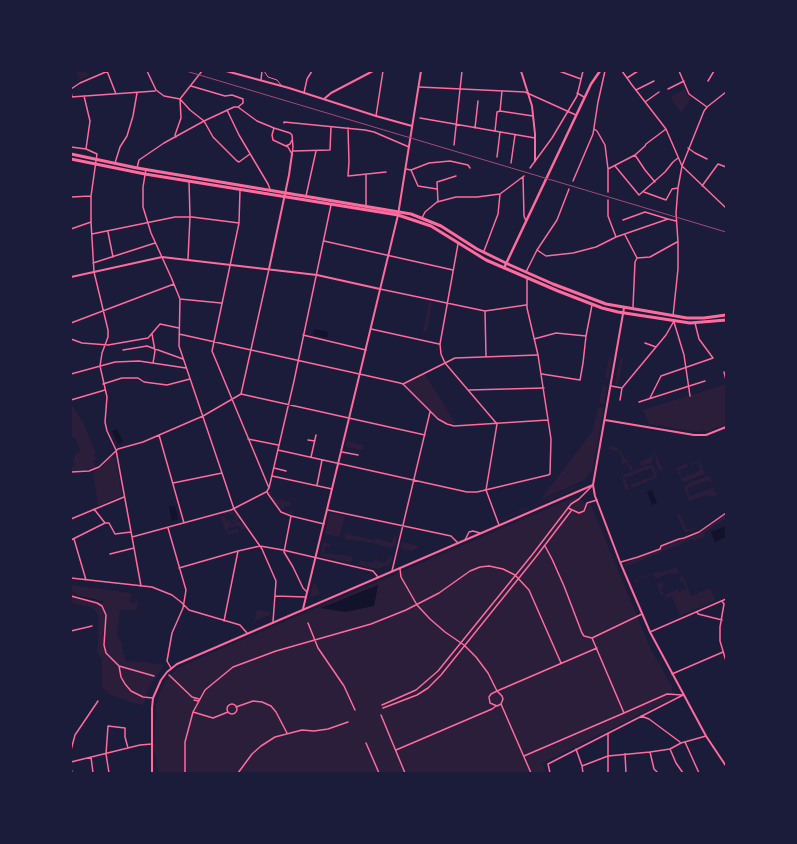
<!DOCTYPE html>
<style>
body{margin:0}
#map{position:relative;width:797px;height:844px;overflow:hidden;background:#1b1b3a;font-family:"Roboto Condensed",sans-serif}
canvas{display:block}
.frame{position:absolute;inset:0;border:72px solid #1b1b3a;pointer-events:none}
</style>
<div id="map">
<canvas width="797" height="844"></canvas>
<div class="frame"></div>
</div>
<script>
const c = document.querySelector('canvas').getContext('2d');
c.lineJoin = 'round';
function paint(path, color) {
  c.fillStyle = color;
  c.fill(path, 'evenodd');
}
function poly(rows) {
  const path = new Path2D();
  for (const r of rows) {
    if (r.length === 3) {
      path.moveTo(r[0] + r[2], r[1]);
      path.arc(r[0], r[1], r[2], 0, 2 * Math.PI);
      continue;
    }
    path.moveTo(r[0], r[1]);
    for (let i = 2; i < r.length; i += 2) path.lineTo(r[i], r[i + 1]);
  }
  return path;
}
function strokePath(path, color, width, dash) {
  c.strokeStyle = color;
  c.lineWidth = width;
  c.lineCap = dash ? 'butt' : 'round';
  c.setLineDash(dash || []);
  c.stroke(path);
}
const green = poly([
 [76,71,87,71,88,76,80,80],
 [685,89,687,95,691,98,681,113,671,98,672,96],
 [429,302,432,303,427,331,423,331],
 [609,357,612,358,609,378,605,378],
 [620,358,623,358,618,385,615,385],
 [425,374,456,424,443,421,434,414,406,385,406,383],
 [726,384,726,424,709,431,696,432,649,424,643,410],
 [603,385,607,386,604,404,599,403],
 [73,406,83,422,96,453,94,455,96,460,93,461,96,467,90,469,71,471,71,468,74,466,73,460,75,457,75,455,80,450,75,438,71,437,71,407],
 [598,407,604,408,592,471,584,480,540,500,592,432],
 [347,441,363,445,362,450,346,447],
 [651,443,663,470,659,471,656,463,656,458],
 [609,446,614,447,620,450,625,459,627,459,630,466,632,465,633,469,630,471,627,462,622,464,621,454,617,451,608,449],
 [112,456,115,458,122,494,121,496,98,506,93,472,100,468],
 [652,456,652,463,641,466,640,462],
 [700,461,705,474,684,482,682,481,676,468,687,463,688,467,679,470,682,478,701,470,698,463,691,465,690,464],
 [653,465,657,475,656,478,631,488,630,485,654,476,651,468,625,478,629,489,625,490,623,483,623,475,646,466],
 [709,475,712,482,710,483,709,480,688,488,689,497,714,487,715,489,713,490,714,492,716,491,717,495,711,497,708,495,704,496,689,501,684,489,687,484],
 [579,485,580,486,500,520,500,519],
 [270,491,273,492,270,494,271,497,275,497,275,499,291,502,290,507,285,506,284,510,291,512,292,508,293,508,292,515,283,510,275,503,268,493],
 [575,497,591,505,650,647,672,687,673,698,543,763,546,773,158,773,154,750,156,705,161,689,167,678,178,668,193,661],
 [232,510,239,519,233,524,232,520,235,519,233,514,230,515,230,512,224,516,226,521,230,520,232,525,240,521,245,527,243,530,238,525,232,528,230,526,228,529,230,532,238,528,239,531,228,535,227,530,225,530,221,517,224,516,224,513],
 [332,513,345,516,339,537,325,534,329,514],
 [680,514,687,530,695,527,696,529,685,533,677,515],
 [726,514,726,518,704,533,705,536,694,541,693,539,625,567,624,564,660,549,662,547,700,533],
 [345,533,373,540,375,536,373,546,373,543,345,539],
 [394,536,397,537,395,547,393,546,392,548,375,544,374,546,375,538,391,543],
 [324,542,331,544,330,549,329,547,326,546,324,553,328,554,328,553,337,555,337,556,337,555,345,555,344,560,347,561,344,559,345,555,352,557,353,556,351,563,321,556,320,555,323,543],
 [402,542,418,546,417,549,411,551,400,549],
 [361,553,360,560,374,563,376,557,377,558,376,561,386,563,390,556,393,555,390,564,378,569,359,565],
 [676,567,679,573,674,574,673,573,669,573,656,579,654,574,637,580,638,582,636,583,634,580,659,571,660,573],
 [683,576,691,596,710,588,716,600,680,616,672,597,666,599,664,595,661,596,657,584,662,582,664,586,661,588,664,595,678,589,679,592,686,589,683,582,681,582,679,578],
 [315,583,320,594,311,597,310,596,313,584],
 [71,585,131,593,130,602,135,603,136,601,138,601,136,610,120,610,117,636,122,643,123,655,125,655,125,661,148,662,149,663,165,665,152,682,143,705,132,703,109,694,102,688,102,659,97,653,99,623,98,615,93,608,71,603],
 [257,610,271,612,270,615,254,621]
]);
const water = poly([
 [314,329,328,332,327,338,313,335],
 [117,429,123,442,118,444,112,431],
 [652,490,657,503,652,505,647,492],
 [175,506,178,519,172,521,169,507],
 [726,526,726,537,715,542,711,532],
 [378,585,374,606,345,612,320,608]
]);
const stream = poly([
 [71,591,77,596,85,598],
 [86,598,96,600],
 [97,601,102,602,103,601]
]);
const service = poly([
 [264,71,268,77,277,80,281,85]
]);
const pedestrian = poly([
 [592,486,579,499,571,504,568,508,579,513,584,511,587,503,597,500],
 [545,546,552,559,564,586,582,633,584,636,592,638],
 [400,569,401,577,417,605,430,619,445,632,464,645,476,657,488,673,497,691,597,648],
 [71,596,97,603,102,606,106,615,104,645,106,653,119,666,121,677,125,684,131,691,143,697,153,698],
 [308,623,318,648,344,686,355,710],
 [119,666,154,676],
 [169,675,192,697,199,699],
 [194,700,198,701],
 [232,709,5],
 [501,704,497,706,490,703,489,697,491,694,497,691,502,696,503,699,501,704,531,773],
 [382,705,416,690,438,671,532,555,568,508],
 [236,707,253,701,262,702,271,706,276,712,287,733],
 [383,708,417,695,428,688,441,675,535,558,571,511],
 [193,712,213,718,228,712],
 [624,713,667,694,683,695],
 [381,715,405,773],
 [366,743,379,773],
 [396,750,492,709,496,706],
 [524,756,624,713,592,638,642,614],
 [185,773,185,742,193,712,205,690,233,667,276,651,371,624,406,610,439,593,470,571,480,567,489,566,503,569,515,575,529,590,561,663],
 [238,773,252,754,261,746,275,737,302,730,314,731,328,729,348,722]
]);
const minor = poly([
 [107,71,116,94],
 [147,71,156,90,164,96,180,99,181,118,175,135,176,137],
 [202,71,180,99,190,110,204,121,213,137,237,161,239,162,250,154],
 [559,71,581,79],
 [622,71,632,85,666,129,682,166,726,208],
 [679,71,689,94,707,107],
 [627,78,638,71],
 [261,80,262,71],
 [708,81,714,71],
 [191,86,225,96,232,95,243,99,243,103,238,107],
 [419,87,525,92,576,115],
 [71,89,80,83,108,71],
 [668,89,684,81],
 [636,90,654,81],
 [71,92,72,97],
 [304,93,307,79,312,71],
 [577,93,584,97],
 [84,96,90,121,86,149],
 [71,97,155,91],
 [645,102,659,92],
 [227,110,239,135,268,184,270,189],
 [500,111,502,91],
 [376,116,383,71],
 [420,118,535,138],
 [284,123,284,122,365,130,374,132,409,147],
 [274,128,290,133,292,135,293,147,292,154,288,147,273,140,272,135,274,128],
 [348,128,349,162,348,176,386,172],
 [475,128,478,101],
 [594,129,597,131,605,145,608,169,608,192],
 [495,131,497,112,500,111,533,116],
 [454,145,462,71],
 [286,146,290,144,292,140],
 [71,147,86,149,97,154,91,196,91,222,94,272,108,330,108,337,102,353,100,366,107,397,105,422,107,431,116,450,141,586],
 [688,148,695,153,707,159],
 [293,151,330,150,331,127],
 [635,155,645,170,655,182],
 [497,157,500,132],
 [115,163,120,147,127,136,133,116,137,93],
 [511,163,515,135],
 [615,166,639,195,665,172,673,162,678,158],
 [137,168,139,160,164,143,204,121,234,107,238,107,257,121,274,128],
 [530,168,552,138,577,96,583,71],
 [146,169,143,187,143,207,151,233,171,277,180,299,179,346,222,473,173,483],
 [406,169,411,170,429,163,450,161,468,165,470,168],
 [608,169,635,155,645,146,646,144,666,129],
 [411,170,418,186,437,189],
 [366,174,366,206],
 [523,177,524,216,526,221],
 [573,181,593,134,598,102,605,71],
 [702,186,718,164,726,167],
 [240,190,239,223,212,351,269,488,267,491,268,494,281,512,291,516,324,524],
 [644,192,666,200,672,189,678,188],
 [306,196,316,151],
 [71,197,91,196],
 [608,200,608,216,616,237],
 [438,202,437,182,456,176],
 [422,218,425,212,437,202,456,197,477,197,500,194,524,176],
 [623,220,645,212,668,219],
 [71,229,91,222],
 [108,232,113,257],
 [92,234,175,217,192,217,239,223],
 [625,235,637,258,635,262,633,307],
 [324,241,453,270],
 [458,244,440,344,441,354,445,363,497,424,486,490,499,525],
 [537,250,546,256,573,253,596,247,616,237,668,219,676,221],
 [484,251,498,214,500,194],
 [637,258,650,257,677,242],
 [188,259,190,217,189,181],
 [93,263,155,243],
 [526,272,537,250,557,220,569,189],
 [380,289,485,311,526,305],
 [180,299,221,303],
 [485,311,486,357],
 [673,316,678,269,678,242,676,213,678,188,682,166,704,111,707,107,726,92],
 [674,322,684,355,690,396],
 [71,323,174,284],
 [371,329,439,344],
 [152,334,155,351,153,363],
 [179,334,400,383,403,384,438,419,447,424,454,426,548,420],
 [303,335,366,350],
 [71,339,82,343,108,345,148,338,160,324,179,328],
 [534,339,556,333,586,336],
 [645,343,656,347],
 [123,350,147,346,183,359],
 [724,372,726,380],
 [71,374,115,362,139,361,186,368],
 [542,374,580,380,583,363,586,336,592,305],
 [103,384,122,378,138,378,144,382,167,385,190,379],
 [403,384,455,358,537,355],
 [611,386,622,388],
 [469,390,544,388],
 [241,394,425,435],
 [650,398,661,376,713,358,699,339,695,323],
 [71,400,105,390],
 [620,400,622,388,666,335,674,321],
 [639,402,705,381],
 [159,435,184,523],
 [248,439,278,445],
 [308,440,315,441],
 [278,450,467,492,477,492,548,475,550,474,551,439,538,355,527,308,527,278],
 [342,452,358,455],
 [311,457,316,435],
 [274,468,286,471],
 [71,472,89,471,99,467,118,449,143,442,203,416,241,394,269,269],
 [222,473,234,509,262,549,276,581,273,622],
 [272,476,332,489],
 [317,485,322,460],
 [269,488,294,381,331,205],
 [94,509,105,523],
 [328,510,451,536,458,543],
 [291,516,284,552,293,567,303,588,307,592],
 [71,519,124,497],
 [168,528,186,590,183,608,172,633,167,661,171,668],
 [132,537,231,510,266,492],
 [74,539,86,580],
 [71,540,105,523,109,523,115,534,131,532],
 [465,540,469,532,473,531,480,533],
 [238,551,260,546,283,550,373,571,378,577],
 [110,554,134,548],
 [621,562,638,557,660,549,661,546,679,539,684,538,699,532,726,513],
 [179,568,238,551,224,621],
 [392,571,430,412],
 [71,578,152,587,172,595,181,602,189,610,240,625,247,633],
 [275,596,306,597],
 [722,601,724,604,720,627,720,641,726,661],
 [697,612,698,614,722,620],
 [71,631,92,626],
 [650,632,726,599],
 [672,674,723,652],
 [641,716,649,719,680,742],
 [685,742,699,773],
 [576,749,582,766,583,773],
 [670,749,676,763,683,773],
 [71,750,75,735,98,701],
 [650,752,654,769,658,773],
 [625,754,626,773],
 [91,757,93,773],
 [71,762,140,745,152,744],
 [582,766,608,756,650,752,670,749,681,743,706,736],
 [71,768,72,773],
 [109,773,106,754,108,726,125,728,125,737,128,748],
 [550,773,548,764,683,695],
 [608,773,608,733]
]);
const tertiary = poly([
 [226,71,289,88,376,116,412,126],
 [521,71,532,106,535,134,535,161],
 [324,99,331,93,373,71],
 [269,269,289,175,292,154],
 [71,277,162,257,317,275,380,289],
 [624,308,593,485,595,496,620,562,650,632,706,736,726,766],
 [605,420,694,435,706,435,726,427],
 [303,609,398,215,421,71],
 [152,773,152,708,153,698,161,680,167,672,177,664,593,485]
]);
const secondary = poly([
 [504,268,591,84,600,71]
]);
const trunk = poly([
 [71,154,137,168,411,214,441,226,477,249,510,265,553,284,606,304,687,318,704,318,726,315],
 [71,159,145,174,398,215,431,226,486,260,558,291,602,308,618,312,690,323,726,320]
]);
const rail = poly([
 [186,71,726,232]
]);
paint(green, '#2a1e3b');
paint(water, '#12122b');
strokePath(stream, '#12122b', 1);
strokePath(service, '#ff6b9d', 1);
strokePath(pedestrian, '#ff6b9d', 1.5);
strokePath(minor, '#ff6b9d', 1.5);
strokePath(tertiary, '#ff6b9d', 2);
strokePath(secondary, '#ff6b9d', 2.5);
strokePath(trunk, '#ff6b9d', 3);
strokePath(rail, '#a44b75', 1);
</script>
